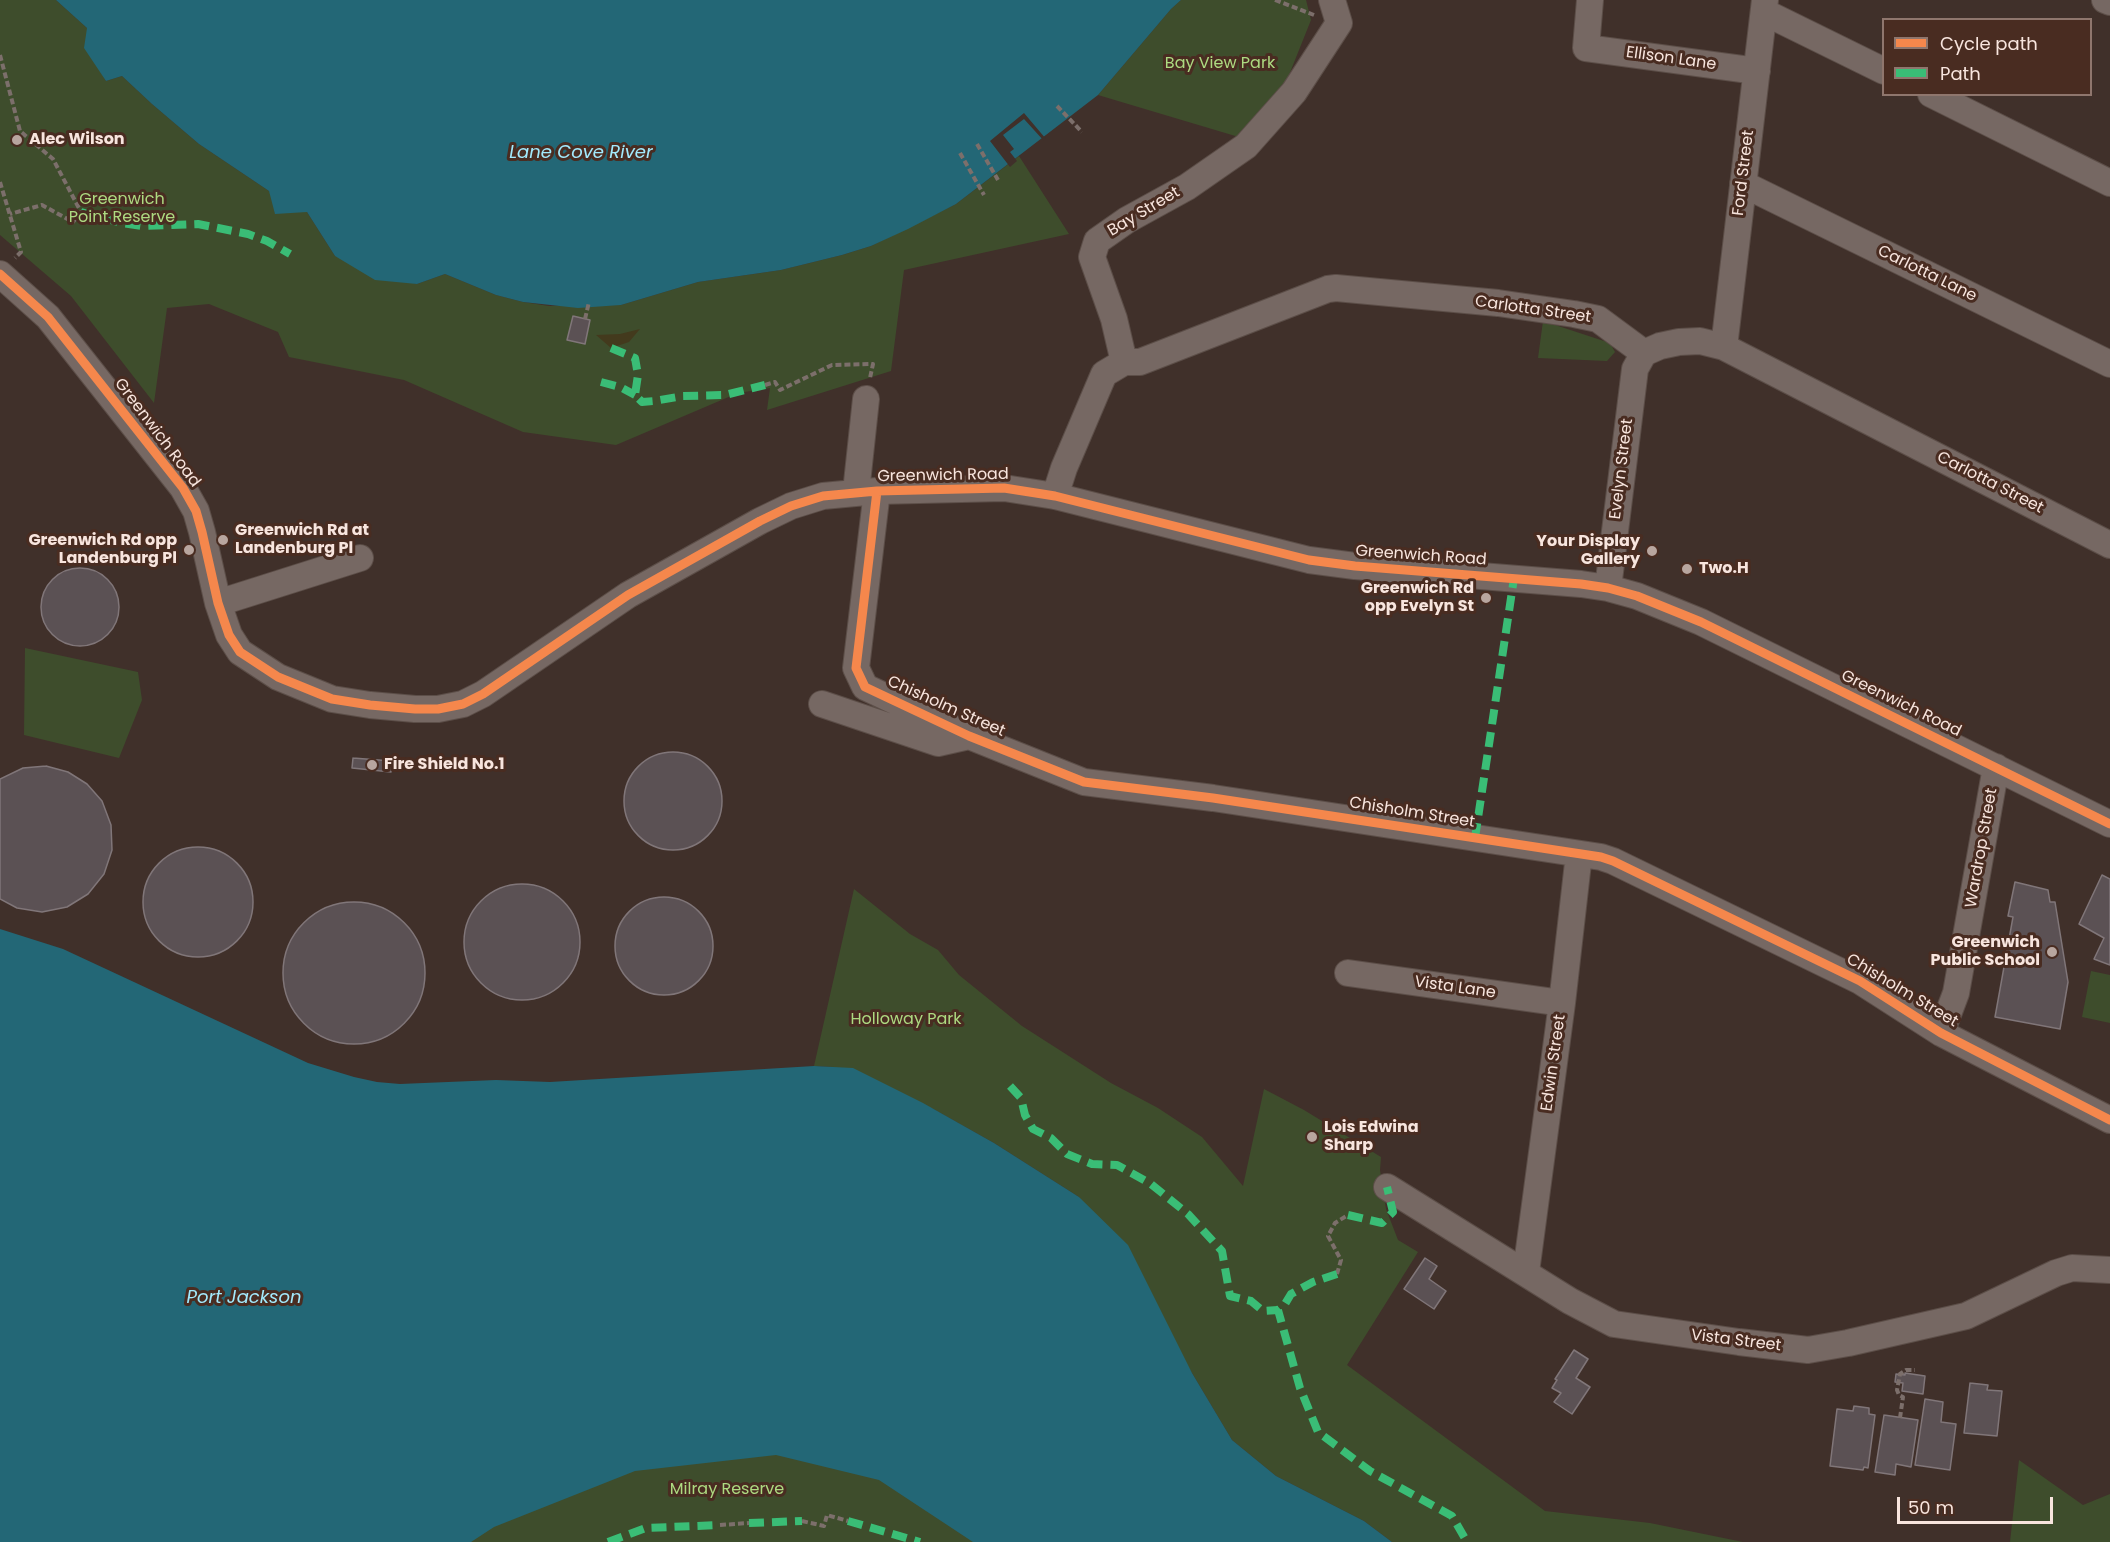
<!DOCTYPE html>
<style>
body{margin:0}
#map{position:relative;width:2110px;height:1542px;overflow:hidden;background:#40302a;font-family:Poppins,sans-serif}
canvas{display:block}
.legend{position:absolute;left:1882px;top:18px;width:210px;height:78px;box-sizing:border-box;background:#492c21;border:2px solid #8f766d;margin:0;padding:8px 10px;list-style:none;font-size:18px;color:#f8e5de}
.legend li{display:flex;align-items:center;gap:12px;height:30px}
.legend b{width:30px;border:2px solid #8f766d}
.scale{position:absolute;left:1897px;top:1497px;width:156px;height:27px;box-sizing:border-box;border:3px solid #f8e5de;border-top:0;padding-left:8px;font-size:18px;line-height:21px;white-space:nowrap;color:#f8e5de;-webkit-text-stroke:4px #492c21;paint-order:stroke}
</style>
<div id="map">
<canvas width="2110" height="1542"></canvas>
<ul class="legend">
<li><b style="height:8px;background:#f5874c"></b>Cycle path</li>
<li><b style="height:8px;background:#3abd76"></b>Path</li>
</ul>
<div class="scale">50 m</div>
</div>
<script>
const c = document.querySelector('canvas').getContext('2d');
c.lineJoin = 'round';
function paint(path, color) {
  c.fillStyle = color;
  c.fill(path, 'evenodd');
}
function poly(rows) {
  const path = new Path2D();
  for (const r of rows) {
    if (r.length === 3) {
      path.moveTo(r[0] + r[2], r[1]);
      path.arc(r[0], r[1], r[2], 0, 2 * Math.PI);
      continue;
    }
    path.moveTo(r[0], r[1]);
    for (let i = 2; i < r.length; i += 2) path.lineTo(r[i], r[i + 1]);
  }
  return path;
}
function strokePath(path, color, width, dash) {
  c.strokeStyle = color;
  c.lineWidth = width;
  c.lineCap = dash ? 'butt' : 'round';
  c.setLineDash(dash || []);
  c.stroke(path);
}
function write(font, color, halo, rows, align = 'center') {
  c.font = font + ' Poppins,sans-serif';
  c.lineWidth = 6;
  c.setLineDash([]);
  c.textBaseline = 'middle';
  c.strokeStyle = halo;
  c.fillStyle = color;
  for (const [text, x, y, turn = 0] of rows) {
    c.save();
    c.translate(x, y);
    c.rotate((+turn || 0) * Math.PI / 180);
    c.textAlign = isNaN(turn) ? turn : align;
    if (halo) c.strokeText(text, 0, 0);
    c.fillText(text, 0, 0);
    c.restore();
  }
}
const green = poly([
 [0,0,56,0,87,28,97,65,106,81,122,76,152,104,199,144,269,191,307,212,335,256,417,284,445,274,496,295,523,302,549,306,621,305,698,282,781,270,842,255,871,246,956,204,1019,156,1069,234,904,270,891,371,767,410,770,388,738,393,616,445,523,432,404,380,289,357,278,332,209,304,167,308,154,403,71,296,0,235],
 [1181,0,1306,0,1311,20,1283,90,1242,138,1098,95,1171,9],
 [1543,321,1610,343,1615,352,1607,361,1538,358],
 [25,648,138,672,142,700,119,758,24,735],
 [854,889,910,934,938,950,959,975,1022,1026,1111,1083,1158,1108,1202,1137,1243,1186,1264,1089,1304,1110,1381,1157,1380,1170,1386,1209,1398,1240,1418,1252,1347,1365,1545,1511,1650,1523,1743,1542,1392,1542,1364,1521,1276,1476,1232,1440,1192,1373,1079,1197,994,1143,935,1110,833,1067,814,1066],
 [2091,971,2110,975,2110,1023,2082,1017],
 [714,1438,921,1483,994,1542,459,1542,476,1533],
 [2019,1460,2083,1505,2110,1494,2110,1542,2010,1542]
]);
const sand = poly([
 [640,329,629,342,611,348,596,335,620,334]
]);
const water = poly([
 [56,0,1181,0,1171,9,1098,95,956,204,908,229,871,246,842,255,781,270,698,282,621,305,578,308,523,302,496,295,445,274,417,284,375,280,335,256,307,212,275,214,269,191,199,144,152,104,122,76,106,81,84,48,87,28],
 [0,929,63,949,308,1063,354,1077,377,1082,400,1084,496,1080,550,1082,814,1066,853,1068,923,1103,994,1143,1079,1197,1128,1245,1192,1373,1232,1440,1276,1476,1364,1521,1392,1542,973,1542,879,1480,776,1455,635,1471,494,1527,471,1542,0,1542]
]);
const pier = poly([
 [1024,113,1046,139,1044,141,1024,119,1003,135,1014,149,1010,152,1017,161,1010,167,990,141]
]);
const building = poly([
 [573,316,590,320,585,344,567,340,573,316],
 [80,607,39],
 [673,801,49],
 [353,758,392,761,391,772,352,768,353,758],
 [46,766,68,772,87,784,102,801,111,825,112,850,104,874,88,894,67,907,42,912,17,908,0,899,0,779,23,768,46,766],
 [198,902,55],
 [2102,875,2110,879,2110,965,2094,959,2104,938,2079,924,2102,875],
 [2015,882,2048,890,2050,902,2055,902,2068,982,2060,1029,1995,1017,2013,917,2008,916,2015,882],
 [522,942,58],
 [664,946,49],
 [354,973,71],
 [1425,1258,1437,1266,1429,1279,1446,1291,1434,1309,1404,1289,1425,1258],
 [1574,1350,1588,1359,1576,1378,1590,1387,1572,1414,1554,1402,1561,1393,1552,1388,1557,1380,1555,1379,1574,1350],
 [1905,1373,1925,1376,1923,1394,1902,1391,1903,1383,1895,1382,1896,1374,1905,1375,1905,1373],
 [1970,1383,1988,1385,1987,1390,2002,1391,1997,1436,1964,1433,1970,1383],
 [1925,1399,1943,1402,1941,1422,1956,1424,1950,1470,1915,1465,1925,1399],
 [1854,1406,1869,1408,1869,1414,1875,1415,1868,1468,1864,1467,1863,1470,1830,1466,1837,1409,1853,1411,1854,1406],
 [1884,1415,1918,1420,1911,1467,1896,1464,1895,1475,1875,1472,1884,1415]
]);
const path = poly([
 [1275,0,1314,15],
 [0,55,20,131,53,159,81,212,73,222,42,205,10,214],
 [1057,106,1082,132],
 [977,144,998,180],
 [960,153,984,195],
 [0,182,21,252,15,258],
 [585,319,589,302],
 [765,385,775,382,780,390,832,365,873,364,870,378],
 [1337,1274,1341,1260,1328,1236,1335,1223,1348,1215],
 [1900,1418,1903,1397,1899,1395,1897,1390,1900,1374,1906,1370,1915,1370],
 [802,1521,824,1526,827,1515,848,1521],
 [720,1525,749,1523]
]);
const minor = poly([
 [1590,0,1586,48,1757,71],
 [2105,0,2110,2],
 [1764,12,1884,71],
 [1931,94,2110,183],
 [1743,184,2110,364],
 [0,274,48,317,183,488,196,511,202,532,218,603,229,635,240,652,278,677,332,699,370,705,415,709,438,709,463,704,483,694,628,595,760,521,791,506,823,496,877,491,1004,488,1055,496,1309,560,1355,566,1581,584,1608,588,1637,596,1701,622,2110,824],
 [1724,347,1765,0],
 [1124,362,1140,362,1328,289,1336,288,1498,303,1574,314,1598,319,1644,353,1660,346,1679,342,1700,341,1724,347,2110,545],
 [877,491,856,668,865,687,969,736,1084,782,1213,798,1601,857,1613,861,1860,981,1941,1033,2110,1120],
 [856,492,866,399],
 [1055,496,1064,468,1104,374,1124,362,1114,319,1092,257,1097,241,1127,220,1187,187,1246,146,1294,92,1339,23,1332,0],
 [1608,588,1635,369,1644,353],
 [218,603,360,558],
 [822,704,938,743,969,736],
 [1348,973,1562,1003],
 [1941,1033,1956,993,1996,767],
 [1387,1187,1570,1301,1614,1324,1739,1342,1808,1350,1848,1343,1966,1316,2056,1273,2072,1268,2110,1270],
 [1526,1272,1562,1003,1579,854]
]);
const quiet = poly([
 [81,212,122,223,142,226,198,224,248,234,267,241,290,254],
 [611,348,635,358,638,375,635,395,642,402,654,401,683,396,725,395,765,385],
 [601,382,620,387,635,395],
 [1475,838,1514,578],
 [1010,1086,1021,1098,1025,1115,1033,1129,1051,1138,1067,1154,1092,1164,1117,1165,1151,1184,1188,1214,1222,1251,1230,1296,1251,1301,1263,1311,1278,1310],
 [1348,1215,1382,1223,1393,1212,1387,1187],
 [1337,1274,1313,1282,1291,1294,1285,1304,1278,1310,1300,1388,1318,1432,1370,1471,1452,1516,1467,1542],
 [848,1521,920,1542],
 [749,1523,802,1521],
 [608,1542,646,1528,720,1525]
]);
const cycleway = poly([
 [0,274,48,317,183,488,196,511,202,532,218,603,229,635,240,652,278,677,332,699,370,705,415,709,438,709,463,704,483,694,628,595,760,521,791,506,823,496,877,491,1004,488,1055,496,1309,560,1355,566,1581,584,1608,588,1637,596,1701,622,2110,824],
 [877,491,856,668,865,687,969,736,1084,782,1213,798,1601,857,1613,861,1860,981,1941,1033,2110,1120]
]);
const markers = [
 [17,140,6,"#b8a69f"],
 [223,540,6,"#b8a69f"],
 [189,550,6,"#b8a69f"],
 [1652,551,6,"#b8a69f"],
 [1687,569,6,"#b8a69f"],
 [1486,598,6,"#b8a69f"],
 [372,765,6,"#b8a69f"],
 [2052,952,6,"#b8a69f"],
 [1312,1137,6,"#b8a69f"]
];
const streetNames = [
 ["Ellison Lane",1671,59,8],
 ["Ford Street",1744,173,-83],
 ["Bay Street",1144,212,-31],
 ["Carlotta Lane",1927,274,26],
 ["Carlotta Street",1533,310,8],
 ["Greenwich Road",157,433,53],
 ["Evelyn Street",1622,469,-83],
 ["Greenwich Road",943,476,-1],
 ["Carlotta Street",1990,483,27],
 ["Greenwich Road",1421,556,4],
 ["Greenwich Road",1901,704,26],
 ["Chisholm Street",946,707,24],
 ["Chisholm Street",1412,813,9],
 ["Wardrop Street",1982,848,-80],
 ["Vista Lane",1455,988,8],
 ["Chisholm Street",1902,991,31],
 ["Edwin Street",1554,1063,-82],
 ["Vista Street",1736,1341,7]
];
const parkNames = [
 ["Bay View Park",1220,64],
 ["Greenwich",122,200],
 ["Point Reserve",122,218],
 ["Holloway Park",906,1020],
 ["Milray Reserve",727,1490]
];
const poiNames = [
 ["Alec Wilson",29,140],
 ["Greenwich Rd at",235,531],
 ["Landenburg Pl",235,549],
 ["Greenwich Rd opp",177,541,"right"],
 ["Landenburg Pl",177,559,"right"],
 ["Your Display",1640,542,"right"],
 ["Gallery",1640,560,"right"],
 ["Two.H",1699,569],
 ["Greenwich Rd",1474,589,"right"],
 ["opp Evelyn St",1474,607,"right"],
 ["Fire Shield No.1",384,765],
 ["Greenwich",2040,943,"right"],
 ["Public School",2040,961,"right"],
 ["Lois Edwina",1324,1128],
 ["Sharp",1324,1146]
];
const waterNames = [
 ["Lane Cove River",581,153],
 ["Port Jackson",244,1298]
];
paint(green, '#3e4d2c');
paint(sand, '#433a1d');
paint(water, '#236776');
paint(pier, '#40302a');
paint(building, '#5b5154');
strokePath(building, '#807679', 1.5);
strokePath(minor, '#5c4e48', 28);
strokePath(path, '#7c6f6b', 4, [6, 3]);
strokePath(minor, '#766863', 26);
strokePath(quiet, '#3abd76', 8, [15, 8]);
strokePath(cycleway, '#f5874c', 9);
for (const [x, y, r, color] of markers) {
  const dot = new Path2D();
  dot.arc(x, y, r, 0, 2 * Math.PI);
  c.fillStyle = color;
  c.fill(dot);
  strokePath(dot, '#492c21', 2);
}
write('16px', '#f8e5de', '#492c21', streetNames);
write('16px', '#adda81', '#492c21', parkNames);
write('bold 16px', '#f8e5de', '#492c21', poiNames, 'left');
write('italic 18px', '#a2eafd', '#492c21', waterNames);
</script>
